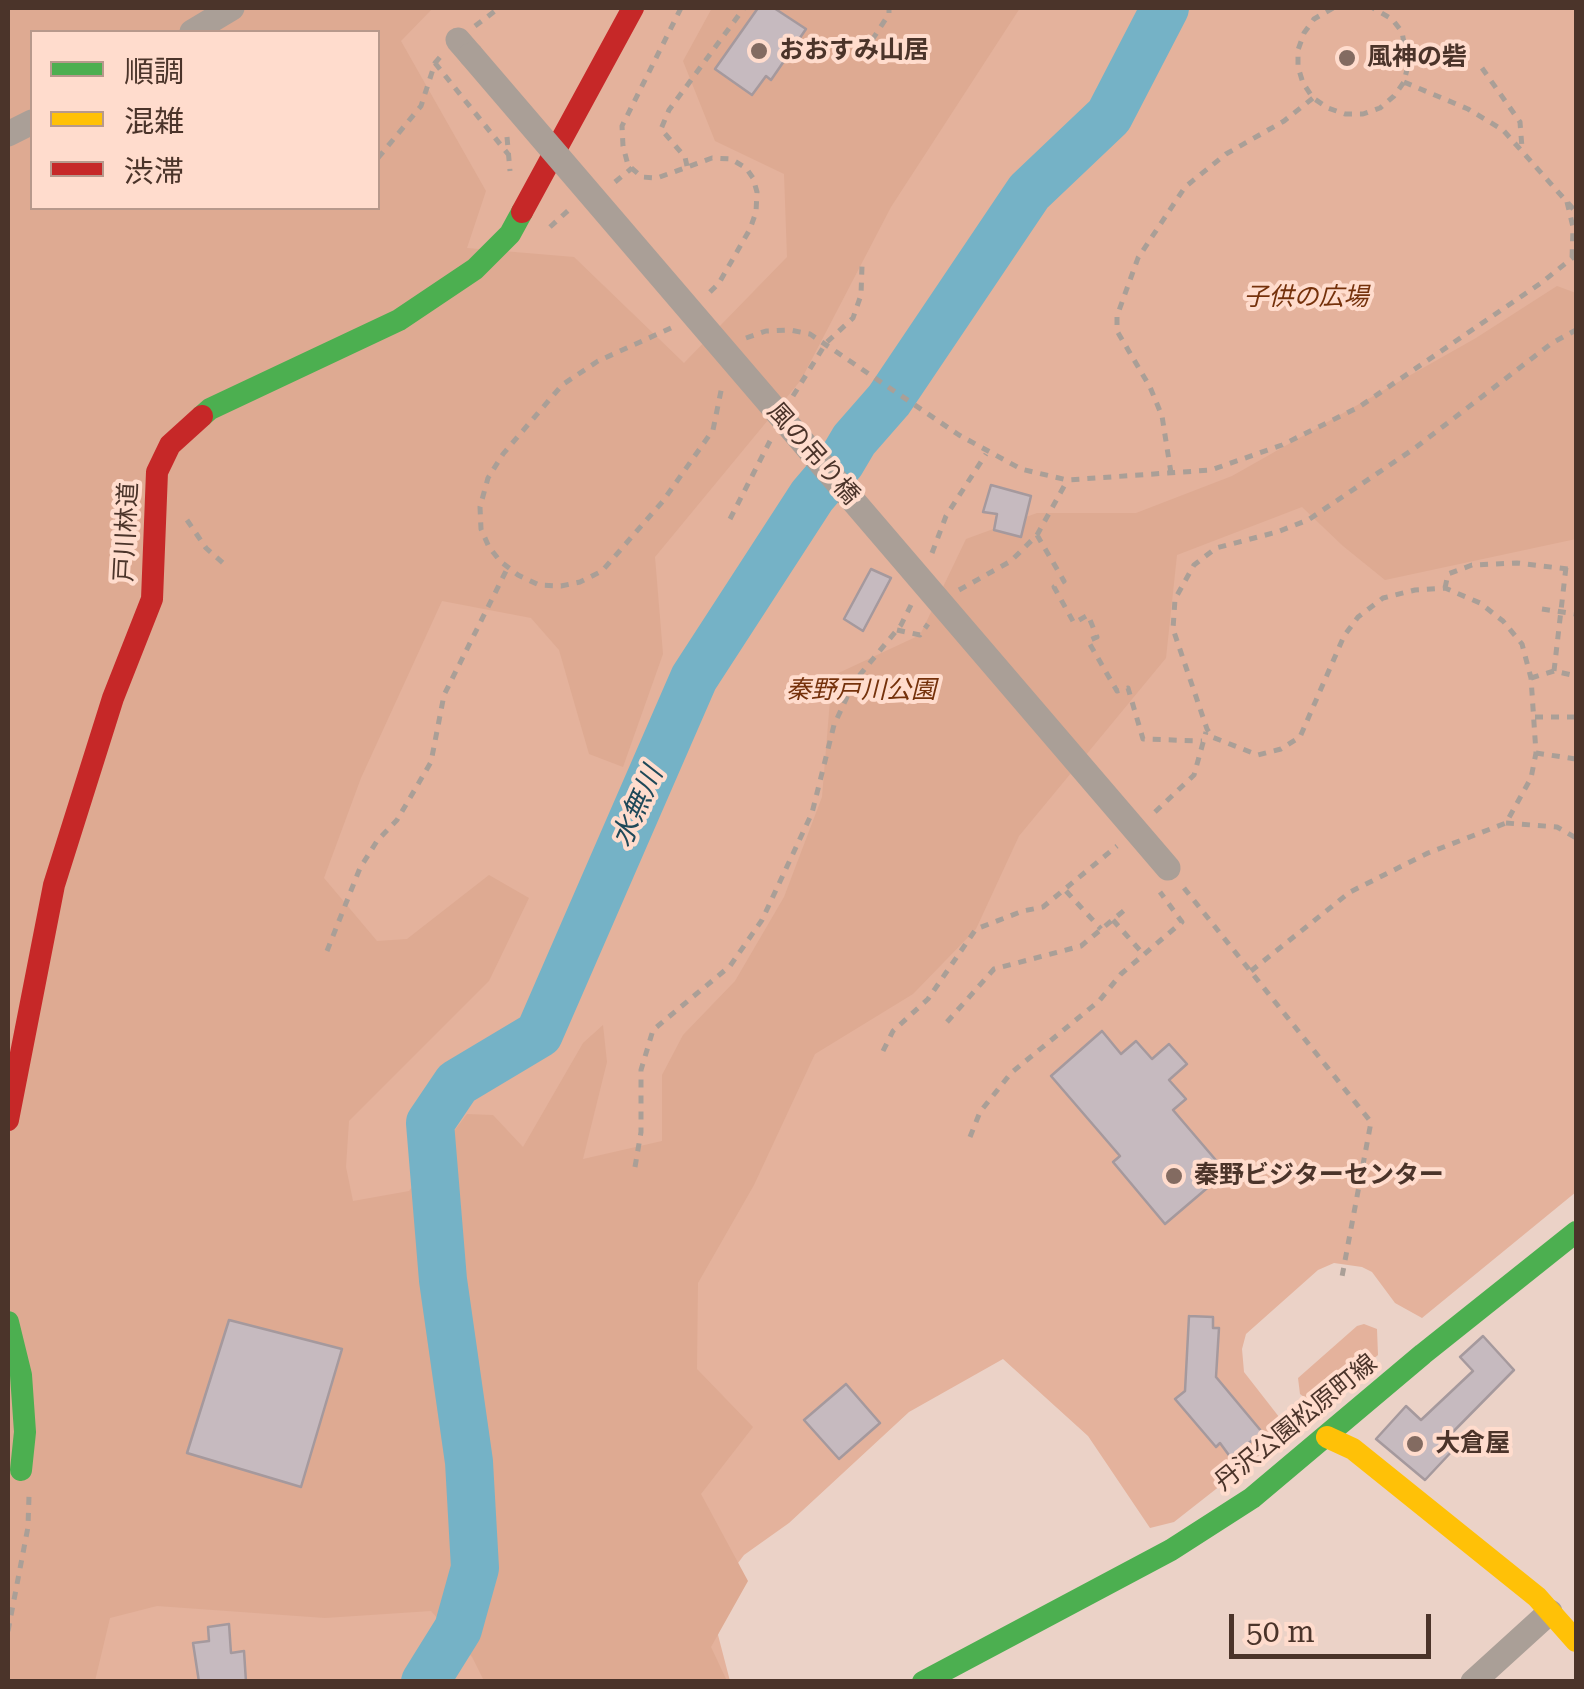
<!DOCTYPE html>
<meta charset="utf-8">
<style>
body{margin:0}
#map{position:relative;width:1584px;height:1689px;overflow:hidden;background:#ebd2c7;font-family:"Roboto Serif","Noto Sans JP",serif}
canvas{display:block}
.frame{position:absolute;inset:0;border:10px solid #4b342a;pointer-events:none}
.legend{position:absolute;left:30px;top:30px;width:350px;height:180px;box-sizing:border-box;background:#ffdccd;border:2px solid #b7998c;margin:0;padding:12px 18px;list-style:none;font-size:30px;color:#4b342a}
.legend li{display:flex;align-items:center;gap:20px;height:50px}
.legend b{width:50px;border:2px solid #b7998c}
.scale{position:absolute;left:1229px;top:1614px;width:202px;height:45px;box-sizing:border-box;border:5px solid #4b342a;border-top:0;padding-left:12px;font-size:30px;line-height:35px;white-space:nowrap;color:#4b342a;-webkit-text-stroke:8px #ffdccd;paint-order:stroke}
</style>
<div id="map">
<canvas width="1584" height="1689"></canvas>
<div class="frame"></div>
<ul class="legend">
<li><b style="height:12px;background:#4caf50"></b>順調</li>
<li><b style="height:12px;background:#ffc107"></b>混雑</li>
<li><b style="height:12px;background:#c62828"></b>渋滞</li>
</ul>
<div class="scale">50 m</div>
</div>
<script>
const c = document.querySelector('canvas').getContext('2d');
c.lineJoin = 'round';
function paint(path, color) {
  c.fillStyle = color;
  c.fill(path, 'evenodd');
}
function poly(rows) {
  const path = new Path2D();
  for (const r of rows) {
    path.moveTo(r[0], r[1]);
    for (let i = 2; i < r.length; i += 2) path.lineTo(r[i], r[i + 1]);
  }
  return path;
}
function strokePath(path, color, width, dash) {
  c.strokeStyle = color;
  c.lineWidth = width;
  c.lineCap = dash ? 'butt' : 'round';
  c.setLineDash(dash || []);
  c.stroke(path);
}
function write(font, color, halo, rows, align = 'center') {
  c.font = font + ' "Roboto Serif","Noto Sans JP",serif';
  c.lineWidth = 8;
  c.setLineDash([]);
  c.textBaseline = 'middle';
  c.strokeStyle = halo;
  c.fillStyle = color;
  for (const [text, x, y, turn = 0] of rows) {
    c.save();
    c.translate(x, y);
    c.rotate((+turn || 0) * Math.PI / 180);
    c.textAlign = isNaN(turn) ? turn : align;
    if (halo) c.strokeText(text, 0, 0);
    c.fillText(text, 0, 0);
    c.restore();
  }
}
const green = poly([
 [8,8,1576,8,1576,1192,1422,1318,1395,1303,1372,1272,1362,1267,1334,1263,1318,1270,1246,1334,1242,1349,1244,1372,1290,1431,1174,1522,1150,1528,1088,1436,1003,1359,909,1412,789,1523,744,1555,723,1583,718,1635,730,1681,8,1682],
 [32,32,378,32,378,208,32,208],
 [1364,1324,1377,1329,1378,1355,1331,1396,1308,1400,1300,1394,1298,1378,1357,1326]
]);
const forest = poly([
 [8,8,433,8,401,41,486,191,467,248,574,257,684,363,787,257,784,174,715,141,683,61,712,8,1020,8,891,207,801,380,655,557,663,654,623,767,589,754,559,650,531,618,442,601,361,778,324,878,377,941,407,939,489,875,529,898,489,981,349,1121,346,1167,353,1201,409,1191,467,1114,493,1115,523,1147,583,1043,603,1025,607,1062,583,1159,662,1141,662,1075,683,1035,735,981,784,897,822,797,832,676,920,635,966,539,1037,513,1136,513,1232,476,1476,338,1557,286,1576,293,1576,539,1385,580,1343,546,1302,507,1177,555,1166,658,1019,836,976,929,913,994,815,1054,754,1185,698,1283,697,1369,753,1427,701,1494,748,1581,711,1647,727,1681,484,1681,472,1657,431,1611,325,1618,157,1606,110,1618,95,1681,8,1682],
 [32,32,378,32,378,208,32,208]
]);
const river = poly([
 [425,1682,458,1629,475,1568,469,1462,443,1280,430,1123,457,1083,539,1034,694,678,812,496,841,462,854,440,889,400,1029,192,1109,116,1165,8]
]);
const building = poly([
 [758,8,774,8,806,29,771,80,766,76,752,95,715,69,758,8],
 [991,485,1031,496,1021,537,994,530,997,514,983,512,991,485],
 [871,569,891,578,863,631,844,619,871,569],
 [1102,1031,1121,1054,1136,1041,1152,1059,1169,1044,1187,1064,1169,1080,1186,1099,1173,1110,1226,1172,1165,1224,1113,1162,1120,1156,1051,1076,1102,1031],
 [1189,1316,1213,1317,1213,1328,1219,1328,1216,1377,1262,1432,1231,1458,1220,1443,1216,1447,1175,1399,1185,1391,1189,1316],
 [229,1320,342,1349,301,1487,187,1453,229,1320],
 [1483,1336,1514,1370,1444,1441,1454,1449,1425,1480,1376,1439,1406,1406,1421,1420,1473,1371,1460,1357,1483,1336],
 [846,1384,880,1423,839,1459,804,1420,846,1384],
 [229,1624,231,1653,244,1651,246,1682,199,1682,193,1643,209,1641,208,1627,229,1624]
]);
const path = poly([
 [681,8,622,126,623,146,628,165,642,177,657,178,712,158,731,159,746,168,753,178,757,192,756,212,750,229,719,283,709,293],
 [1333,8,1314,19,1304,33,1298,50,1298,67,1303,83,1313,98,1328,108,1345,114,1363,114,1380,108,1394,96,1404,82,1408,65,1402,32,1392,19,1373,8],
 [475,26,499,8],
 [872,40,889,14,889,8],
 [435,63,508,154],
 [1482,68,1520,122,1522,148],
 [1404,82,1468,109,1503,130,1576,212],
 [507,137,510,171],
 [378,158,421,106,435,63,441,56],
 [687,166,685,157,661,129,669,110,744,8],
 [615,182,632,168],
 [1567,202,1573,227,1572,259],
 [550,227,572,207],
 [671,328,598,361,562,385,503,454,488,478,480,507,481,529,489,547,500,561,518,575,539,585,561,586,580,582,602,571,663,501,713,430,722,386],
 [746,338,766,331,790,330,810,334,959,435,1021,469,1067,480,1211,470,1282,445,1359,407,1541,283,1576,255],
 [793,396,826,343,853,318,861,295,862,266],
 [1171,473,1162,416,1150,387,1117,331,1117,316,1138,258,1185,187,1226,154,1284,121,1313,98],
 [730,519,770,441],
 [187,520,206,548,223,563],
 [1037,535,1064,581,1054,587,1074,623,1088,615,1097,637,1088,641,1117,691,1128,688,1143,739,1202,741],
 [932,553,946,516,986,454],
 [1445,588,1448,574,1472,565,1517,563,1576,570],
 [959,590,1011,561,1037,535,1067,481],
 [1542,609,1576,614],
 [897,630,920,635,928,624],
 [1554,671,1566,567],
 [1531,678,1554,671,1576,676],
 [1535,717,1576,717],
 [1536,753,1576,759],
 [1155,812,1194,775,1206,732],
 [1506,823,1557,827,1576,838],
 [1184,888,1371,1122,1341,1282],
 [1066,891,1101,929],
 [1113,920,1144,955],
 [327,951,360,868,377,841,397,820,431,762,444,695,508,567],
 [1251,971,1350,892,1428,853,1506,823,1531,778,1536,753,1531,678,1522,644,1503,621,1480,603,1445,588,1415,590,1383,598,1358,617,1344,636,1300,737,1281,749,1258,755,1212,737,1207,729,1173,629,1175,599,1194,565,1216,548,1277,532,1308,520,1415,448,1552,343,1576,330],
 [947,1022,994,969,1081,946,1127,908],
 [883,1051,893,1031,928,999,976,929,1023,911,1043,907,1117,846],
 [970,1137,980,1112,1011,1073,1099,1001,1121,974,1182,922,1160,892],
 [635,1167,641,1132,641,1070,653,1030,730,966,762,920,812,813,834,725,854,682,901,625,911,605],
 [8,1631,28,1527,29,1496]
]);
const street = poly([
 [192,32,232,8],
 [458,40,471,55],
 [8,134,32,122],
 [1473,1682,1550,1612]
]);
const fast = poly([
 [202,416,210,409,399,320,475,269,510,234,522,212],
 [8,1322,21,1375,25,1432,21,1470],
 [923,1682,1171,1550,1252,1498,1423,1354,1576,1232]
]);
const slow = poly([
 [1327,1437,1353,1449,1537,1597,1576,1641]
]);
const jam = poly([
 [522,212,633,8],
 [8,1120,54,885,113,698,152,599,157,472,170,445,202,416]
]);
const streetBridge = poly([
 [471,55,1168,868]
]);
const markers = [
 [759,51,10,"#836b61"],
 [1347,58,10,"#836b61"],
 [1174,1176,10,"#836b61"],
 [1415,1444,10,"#836b61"]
];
const poiNames = [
 ["おおすみ山居",779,51],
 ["風神の砦",1367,58],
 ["秦野ビジターセンター",1194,1176],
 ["大倉屋",1435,1444]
];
const parkNames = [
 ["子供の広場",1306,298],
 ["秦野戸川公園",861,691]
];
const streetNames = [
 ["風の吊り橋",813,454,49],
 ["戸川林道",127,532,-87],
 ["丹沢公園松原町線",1296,1423,-39]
];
const waterNames = [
 ["水無川",638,807,-66]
];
paint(green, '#e4b29c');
paint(forest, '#deaa92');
strokePath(river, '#75b2c6', 48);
paint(building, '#c6babf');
strokePath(building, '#a5999d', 2.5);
strokePath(path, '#aa9f97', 5, [8, 8]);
strokePath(street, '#aa9f97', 25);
strokePath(fast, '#4caf50', 22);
strokePath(slow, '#ffc107', 22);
strokePath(jam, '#c62828', 22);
strokePath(streetBridge, '#aa9f97', 25);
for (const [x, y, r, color] of markers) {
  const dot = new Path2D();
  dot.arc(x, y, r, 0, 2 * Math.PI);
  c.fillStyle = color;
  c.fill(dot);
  strokePath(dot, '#ffdccd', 4);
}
write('bold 25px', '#4b342a', '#ffdccd', poiNames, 'left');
write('italic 25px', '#75310b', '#ffdccd', parkNames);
write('25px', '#4b342a', '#ffdccd', streetNames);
write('italic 28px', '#1f4959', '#ffdccd', waterNames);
</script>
